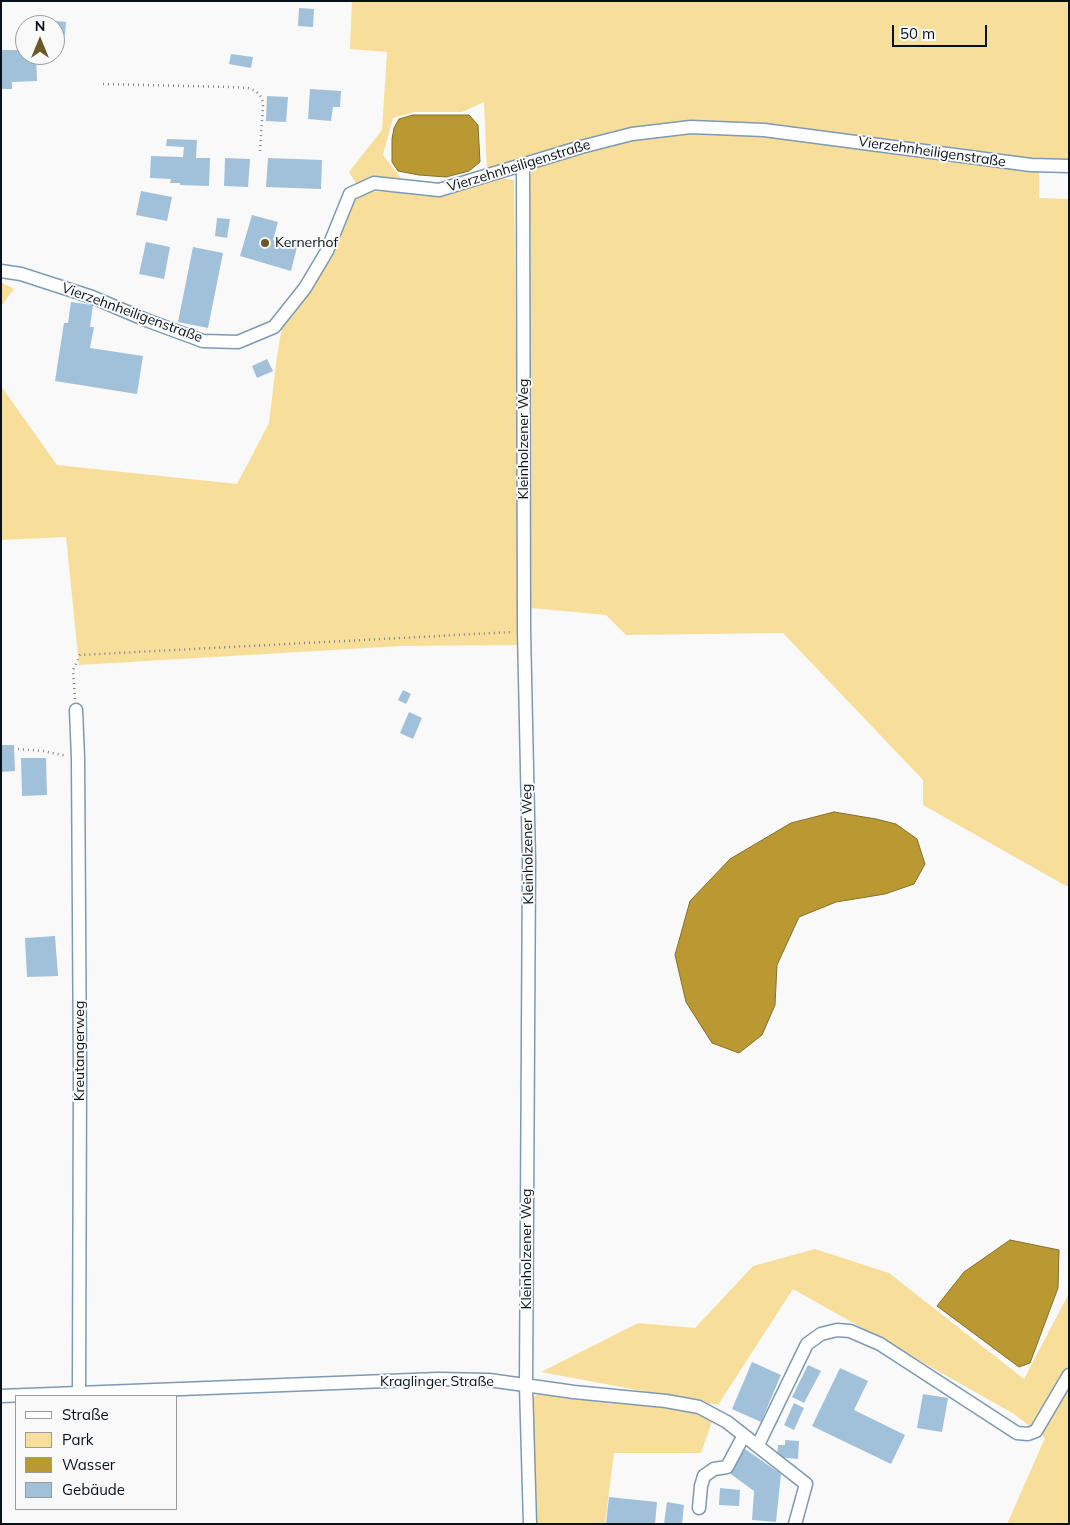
<!DOCTYPE html>
<meta charset="utf-8">
<style>
body{margin:0}
#map{position:relative;width:1070px;height:1525px;overflow:hidden;background:#f9f9f9;font-family:Mulish,sans-serif}
canvas{display:block}
.frame{position:absolute;inset:0;border:2px solid #061119;pointer-events:none}
.legend{position:absolute;left:15px;top:1395px;width:162px;height:115px;box-sizing:border-box;background:#f9f9f9;border:1px solid #989c9f;margin:0;padding:6px 9px;list-style:none;font-size:15px;color:#061119}
.legend li{display:flex;align-items:center;gap:10px;height:25px}
.legend b{width:25px;border:1px solid #989c9f}
.north{position:absolute;left:15px;top:15px;width:50px;height:50px;box-sizing:border-box;background:#f9f9f9;border:1px solid #989c9f;border-radius:50%;rotate:0deg;font-size:14px;font-weight:700;line-height:20px;text-align:center;color:#061119}
.north::after{content:'';display:block;margin:auto;width:18px;height:22px;background:#6a5927;clip-path:polygon(50% 0,100% 100%,50% 72%,0 100%)}
.scale{position:absolute;left:892px;top:25px;width:95px;height:22px;box-sizing:border-box;border:2px solid #061119;border-top:0;padding-left:6px;font-size:15px;line-height:18px;white-space:nowrap;color:#061119;-webkit-text-stroke:4px #f9f9f9;paint-order:stroke}
</style>
<div id="map">
<canvas width="1070" height="1525"></canvas>
<div class="frame"></div>
<ul class="legend">
<li><b style="height:6px;background:#fff"></b>Straße</li>
<li><b style="height:14px;background:#f7df9b"></b>Park</li>
<li><b style="height:14px;background:#ba9932"></b>Wasser</li>
<li><b style="height:14px;background:#a1c1db"></b>Gebäude</li>
</ul>
<div class="north">N</div>
<div class="scale">50 m</div>
</div>
<script>
const c = document.querySelector('canvas').getContext('2d');
c.lineJoin = 'round';
function paint(path, color) {
  c.fillStyle = color;
  c.fill(path, 'evenodd');
}
function poly(rows) {
  const path = new Path2D();
  for (const r of rows) {
    path.moveTo(r[0], r[1]);
    for (let i = 2; i < r.length; i += 2) path.lineTo(r[i], r[i + 1]);
  }
  return path;
}
function strokePath(path, color, width, dash) {
  c.strokeStyle = color;
  c.lineWidth = width;
  c.lineCap = dash ? 'butt' : 'round';
  c.setLineDash(dash || []);
  c.stroke(path);
}
function write(font, color, halo, rows, align = 'center') {
  c.font = font + ' Mulish,sans-serif';
  c.lineWidth = 4;
  c.setLineDash([]);
  c.textBaseline = 'middle';
  c.strokeStyle = halo;
  c.fillStyle = color;
  for (const [text, x, y, turn = 0] of rows) {
    c.save();
    c.translate(x, y);
    c.rotate((+turn || 0) * Math.PI / 180);
    c.textAlign = isNaN(turn) ? turn : align;
    if (halo) c.strokeText(text, 0, 0);
    c.fillText(text, 0, 0);
    c.restore();
  }
}
const green = poly([
 [352,1,1069,1,1069,161,1051,163,718,121,647,125,579,141,487,171,484,102,462,112,414,112,393,118,383,155,403,181,357,185,349,172,382,130,387,52,350,49],
 [680,133,724,133,783,137,1039,170,1039,198,1069,199,1069,886,1066,886,923,805,923,780,783,633,626,635,606,615,531,608,529,178,532,171,545,162,642,137],
 [502,178,514,180,519,645,401,646,79,665,66,537,1,540,1,386,57,465,237,484,269,423,277,356,282,327,307,290,352,198,362,191,398,192,428,196,462,191],
 [1,282,14,289,2,305,1,323],
 [815,1249,889,1273,1024,1379,1069,1293,1069,1524,1007,1524,1045,1438,1014,1414,793,1289,718,1405,541,1372,638,1323,695,1328,753,1266],
 [541,1394,694,1409,713,1419,701,1453,614,1453,605,1524,531,1524,532,1406,534,1396]
]);
const water = poly([
 [413,115,469,115,478,125,480,162,469,171,446,177,419,175,398,171,392,162,392,139,394,128,399,119,413,115],
 [834,812,876,819,896,824,917,839,925,864,914,884,885,894,836,902,799,917,777,965,775,1005,762,1035,739,1053,712,1043,686,1002,675,955,690,901,730,859,791,823,834,812],
 [1010,1240,1059,1250,1058,1288,1030,1363,1019,1367,937,1306,964,1272,1010,1240]
]);
const building = poly([
 [299,8,314,9,313,27,298,26],
 [45,20,66,22,65,35,55,34,55,25,45,25],
 [1,50,25,50,25,55,36,55,37,81,12,82,12,89,1,89],
 [231,54,253,57,251,68,229,64],
 [310,89,341,91,340,107,333,107,331,121,308,119],
 [267,96,288,97,286,122,266,121],
 [167,139,197,140,196,158,210,158,209,186,180,185,180,183,170,183,171,179,150,178,151,156,183,157,184,147,166,146],
 [225,158,250,159,248,187,224,186],
 [268,158,322,160,321,189,266,187],
 [141,191,172,197,167,221,136,215],
 [252,215,278,222,273,240,297,247,291,271,240,256],
 [217,218,230,219,227,238,215,236],
 [146,242,170,247,164,279,139,274],
 [193,247,223,253,208,328,178,322],
 [71,302,93,305,90,327,94,327,90,348,143,356,137,394,55,381,64,323,68,323],
 [267,359,273,371,257,378,252,366],
 [403,690,411,694,406,704,398,700],
 [409,712,422,718,413,739,400,733],
 [1,745,14,745,15,771,1,772],
 [21,758,46,758,47,795,22,796],
 [55,936,58,976,27,977,25,938],
 [752,1362,781,1375,761,1422,732,1409],
 [808,1365,821,1371,804,1403,792,1397],
 [840,1368,868,1381,854,1410,905,1435,891,1464,812,1426],
 [923,1394,948,1398,942,1432,917,1428],
 [794,1403,804,1408,794,1430,784,1425],
 [785,1440,799,1441,798,1459,777,1457,778,1445,785,1445],
 [745,1449,781,1474,776,1522,752,1520,754,1491,728,1472],
 [720,1488,740,1490,739,1506,719,1505],
 [609,1497,657,1502,655,1524,606,1524],
 [667,1502,684,1505,682,1524,664,1524]
]);
const path = poly([
 [103,84,230,87,248,88,256,91,262,98,263,106,260,151],
 [75,699,73,670,80,655,513,632],
 [18,749,43,751,67,756]
]);
const minor = poly([
 [523,165,524,631,529,861,526,1386,530,1524],
 [1,271,21,274,92,297,146,320,203,341,238,342,274,327,305,288,327,251,350,194,374,183,439,190,581,147,632,134,691,127,764,130,1031,165,1069,166],
 [76,710,78,758,80,1073,79,1392],
 [1,1396,438,1379,489,1380,574,1392,666,1401,699,1407,727,1422,806,1484,795,1524],
 [758,1445,807,1344,821,1334,837,1330,850,1331,880,1344,1017,1433,1028,1434,1036,1431,1069,1375],
 [699,1508,701,1486,704,1476,714,1469,727,1467,744,1435]
]);
const markers = [
 [265,243,5,"#6a5927"]
];
const streetNames = [
 ["Vierzehnheiligenstraße",932,152,8],
 ["Vierzehnheiligenstraße",519,166,-17],
 ["Vierzehnheiligenstraße",132,313,20],
 ["Kleinholzener Weg",524,439,-90],
 ["Kleinholzener Weg",528,844,-91],
 ["Kreutangerweg",80,1051,-90],
 ["Kleinholzener Weg",527,1249,-90],
 ["Kraglinger Straße",437,1382]
];
const poiNames = [
 ["Kernerhof",275,243]
];
paint(green, '#f7df9b');
paint(water, '#ba9932');
strokePath(water, '#84702a', 1);
paint(building, '#a1c1db');
strokePath(minor, '#7c9ab3', 15);
strokePath(path, '#7d8387', 2.5, [1, 4]);
strokePath(minor, '#fff', 12);
for (const [x, y, r, color] of markers) {
  const dot = new Path2D();
  dot.arc(x, y, r, 0, 2 * Math.PI);
  c.fillStyle = color;
  c.fill(dot);
  strokePath(dot, '#f9f9f9', 2);
}
write('14px', '#061119', '#f9f9f9', streetNames);
write('14px', '#061119', '#f9f9f9', poiNames, 'left');
</script>
